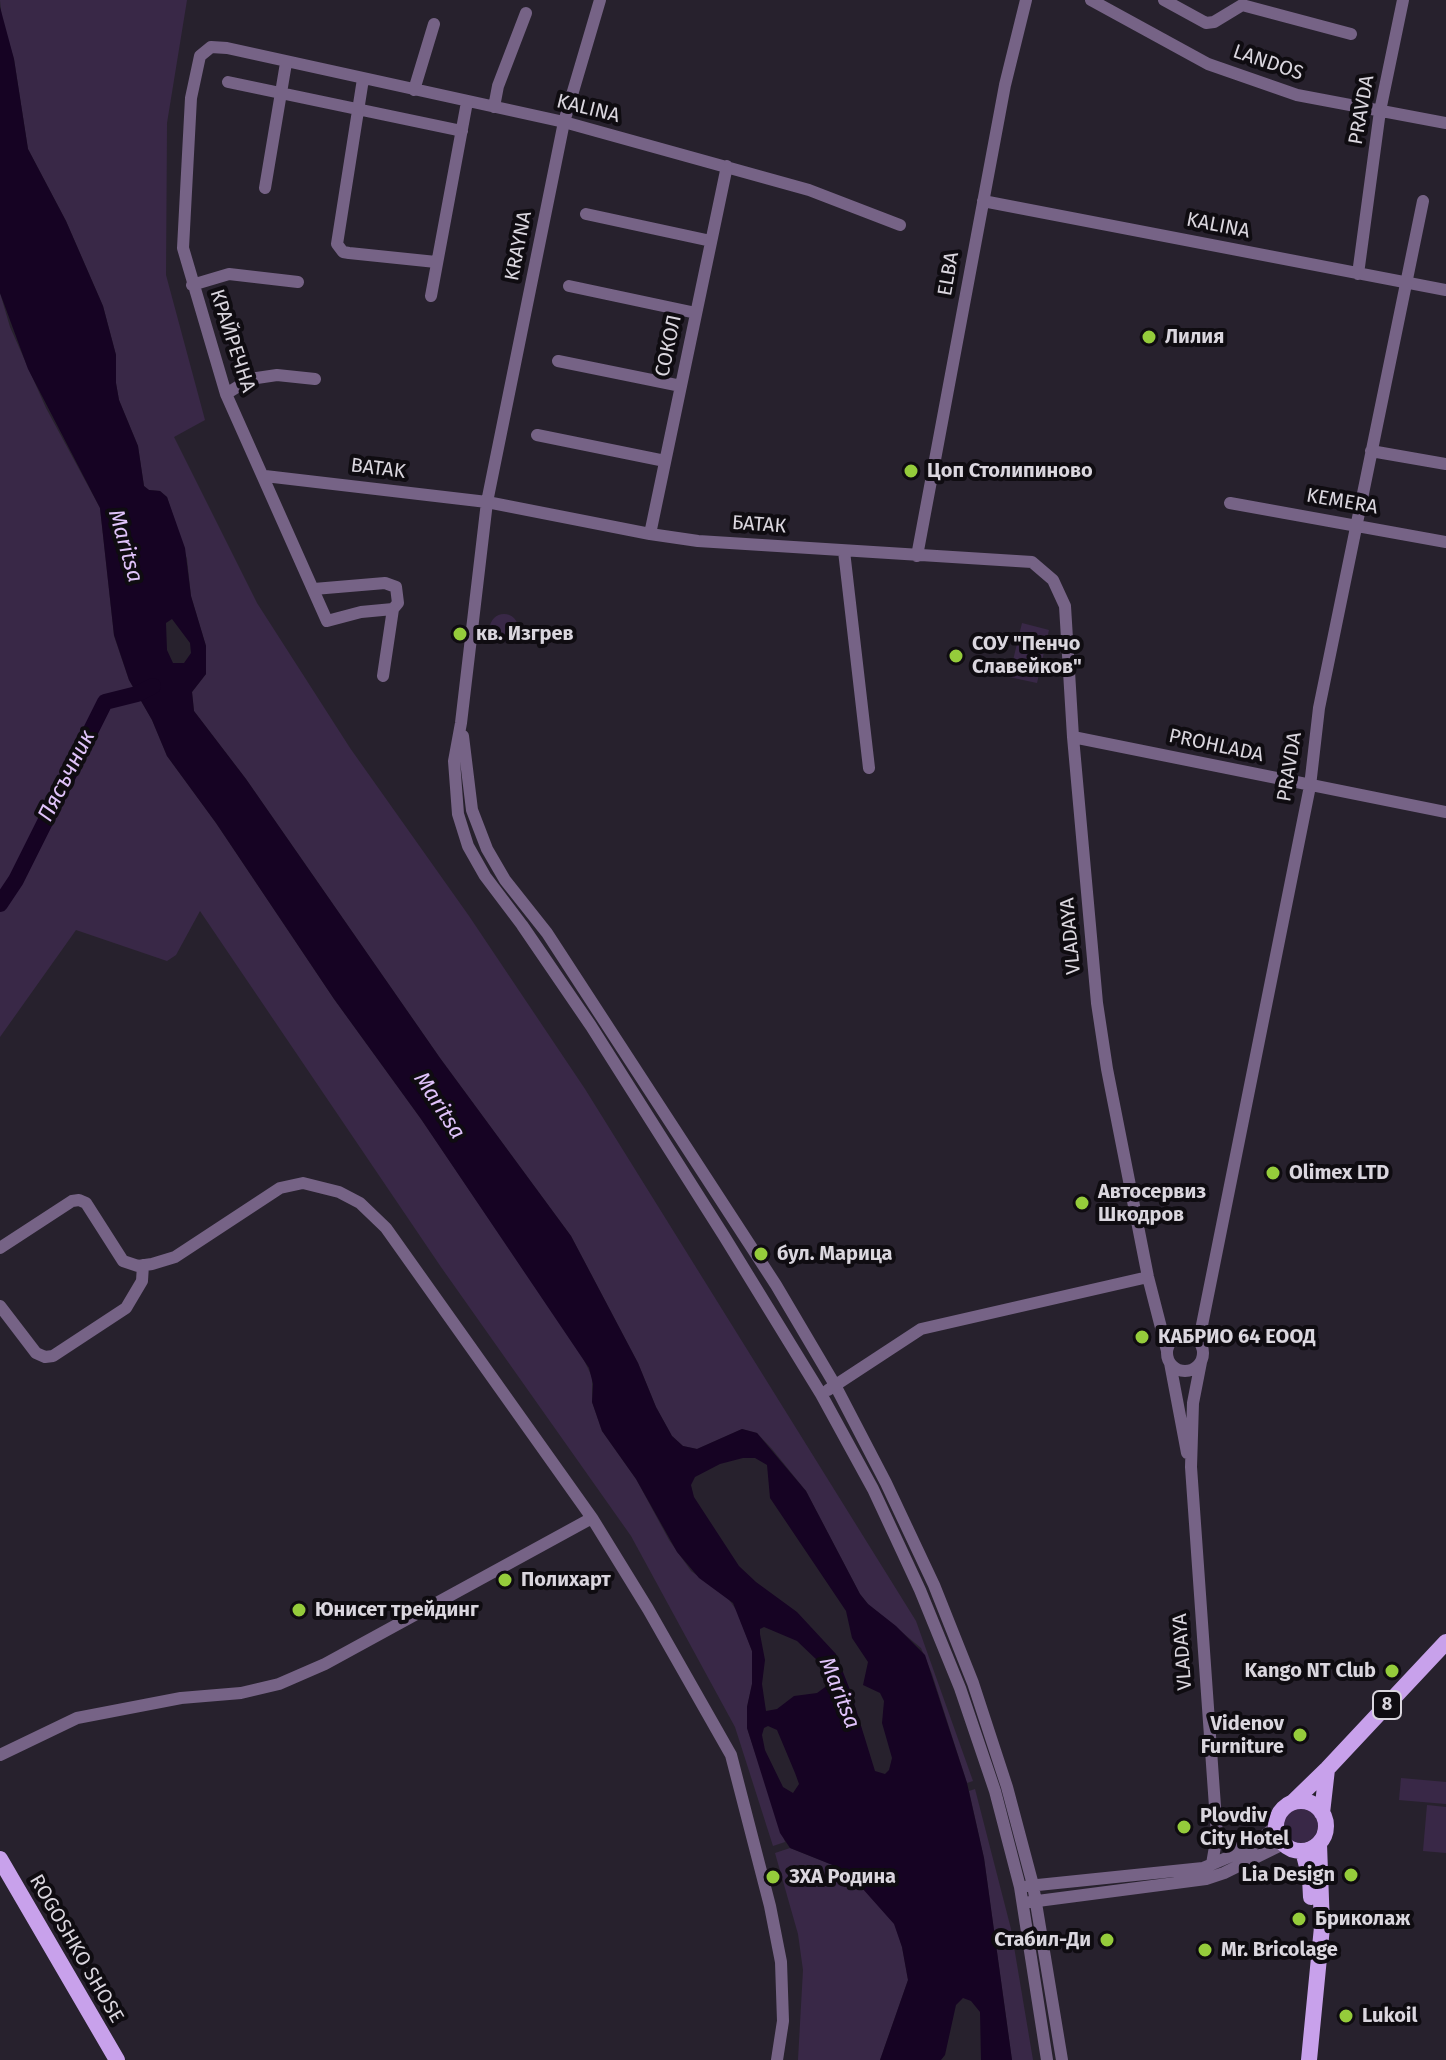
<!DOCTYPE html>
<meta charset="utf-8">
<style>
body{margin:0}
canvas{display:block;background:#27212d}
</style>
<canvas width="1446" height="2060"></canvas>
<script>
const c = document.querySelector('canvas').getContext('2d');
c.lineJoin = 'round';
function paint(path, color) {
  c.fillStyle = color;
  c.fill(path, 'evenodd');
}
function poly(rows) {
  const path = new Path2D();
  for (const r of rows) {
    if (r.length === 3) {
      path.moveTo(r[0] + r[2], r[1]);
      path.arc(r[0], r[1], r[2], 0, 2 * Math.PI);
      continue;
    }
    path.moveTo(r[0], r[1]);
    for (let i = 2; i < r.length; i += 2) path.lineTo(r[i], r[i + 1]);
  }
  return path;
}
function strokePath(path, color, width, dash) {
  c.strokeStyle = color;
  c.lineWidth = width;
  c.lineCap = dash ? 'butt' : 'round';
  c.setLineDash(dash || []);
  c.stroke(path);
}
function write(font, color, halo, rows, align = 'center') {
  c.font = font + ' "Fira Sans",sans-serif';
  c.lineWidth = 8;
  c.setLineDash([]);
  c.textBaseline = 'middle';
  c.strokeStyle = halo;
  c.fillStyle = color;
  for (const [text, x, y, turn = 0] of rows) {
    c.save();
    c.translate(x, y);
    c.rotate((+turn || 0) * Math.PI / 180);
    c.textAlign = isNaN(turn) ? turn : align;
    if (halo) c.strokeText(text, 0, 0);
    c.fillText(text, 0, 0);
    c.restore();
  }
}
const green = poly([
 [0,0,187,0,167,123,166,275,205,420,174,437,257,603,350,748,469,916,585,1089,916,1621,973,1781,967,1783,932,1674,921,1648,868,1604,860,1594,806,1491,772,1449,757,1433,742,1429,697,1449,683,1446,672,1436,656,1407,638,1363,571,1236,440,1058,246,779,194,711,192,692,206,674,206,646,191,596,187,559,167,497,160,491,149,490,144,486,138,446,119,400,116,383,116,355,103,306,66,221,28,149,14,59,2,20],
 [0,293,10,327,46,408,100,508,114,636,129,680,152,720,167,756,216,823,334,999,421,1119,581,1354,592,1377,592,1402,602,1431,636,1479,669,1540,691,1571,727,1597,737,1611,752,1651,752,1684,747,1707,747,1728,785,1842,773,1846,735,1727,631,1536,441,1267,200,911,176,955,167,961,76,930,0,1037],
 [504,628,14],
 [1022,623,1049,630,1037,683,1009,677],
 [1401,1778,1446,1782,1446,1804,1399,1800],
 [975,1789,1011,1929,1033,2060,1012,2060,984,1858,969,1791],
 [1427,1805,1446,1807,1446,1853,1423,1851],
 [1300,1825,18],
 [790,1848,840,1868,874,1898,895,1924,902,1947,908,1980,880,2060,798,2060,803,1970,798,1934,775,1853]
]);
const water = poly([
 [0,7,14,59,28,149,66,221,103,306,116,355,116,383,119,400,138,446,144,486,149,490,160,491,167,497,185,548,191,596,206,646,206,674,192,692,194,711,246,779,440,1058,571,1236,638,1363,656,1407,672,1436,683,1446,697,1449,742,1429,757,1433,806,1491,860,1594,868,1604,896,1626,925,1655,967,1783,984,1858,1012,2060,981,2060,980,2012,971,2001,963,1998,956,2005,945,2055,941,2060,880,2060,908,1980,902,1947,894,1924,854,1879,840,1868,790,1848,780,1833,747,1728,747,1707,752,1684,752,1651,733,1603,699,1578,677,1552,636,1479,602,1431,592,1402,593,1384,589,1368,421,1119,334,999,216,823,167,756,152,720,129,680,114,635,100,508,28,369,0,293],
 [172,619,190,643,191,653,184,663,173,663,167,650,166,623],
 [743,1458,755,1458,767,1465,770,1498,846,1611,852,1638,868,1662,863,1685,880,1693,884,1701,882,1723,892,1758,889,1770,885,1774,875,1771,850,1690,836,1654,797,1612,756,1582,739,1566,694,1497,691,1485,695,1477,720,1464],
 [764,1627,797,1641,820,1663,828,1677,828,1685,817,1693,794,1696,777,1709,766,1711,762,1684,765,1660,760,1634,760,1629],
 [768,1726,777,1730,795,1773,799,1784,793,1793,783,1787,765,1750,762,1735,764,1728]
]);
const river = poly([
 [0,904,16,880,105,702,137,694,153,686]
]);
const minor = poly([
 [600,0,564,122,487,502,461,723,454,761,458,814,468,846,485,876,522,925,591,1026,724,1236,821,1394,873,1489,920,1590,960,1688,995,1791,1020,1887,1047,2060],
 [1091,0,1208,64,1297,95,1446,123],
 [1164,0,1206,23,1214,22,1242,5,1351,34],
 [363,79,337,244,343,252,349,253,436,262],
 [228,82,462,131],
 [414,90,434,24],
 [494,107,498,86,526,13],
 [265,188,286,63],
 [983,201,1446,290],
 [586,214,711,241],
 [1358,274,1380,111,1403,0],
 [192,285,229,274,298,282],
 [569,286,696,313],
 [431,296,467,102],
 [558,361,681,386],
 [226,394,250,379,277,375,315,379],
 [537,435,665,461],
 [1371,451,1446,464],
 [265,476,487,502,650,534,698,541,1032,562,1053,580,1065,606,1073,737,1097,1003,1107,1069,1148,1277,1167,1351],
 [1230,503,1446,542],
 [650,534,727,166],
 [844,551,869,768],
 [917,556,1005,85,1026,0],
 [314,589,385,583,396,587,398,603,393,609,361,612,327,621,226,394,183,248,191,98,200,56,211,47,227,48,564,122,809,190,900,225],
 [383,676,393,609],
 [463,736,472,810,487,849,505,880,547,933,776,1285,835,1385,886,1483,934,1585,973,1683,1007,1787,1033,1885,1062,2060],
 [1073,737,1446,812],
 [0,1248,72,1201,79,1200,86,1203,123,1261,138,1266,152,1264,175,1257,280,1188,303,1183,339,1192,360,1203,386,1228,592,1518,648,1609,731,1755,770,1906,781,1962,783,2021,777,2060],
 [0,1306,36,1353,45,1357,53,1356,126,1308,142,1281,143,1265],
 [1185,1353,18],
 [1199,1340,1310,786,1319,708,1423,201],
 [1201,1362,1193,1403,1191,1467,1217,1835],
 [1170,1363,1187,1453],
 [828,1390,921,1329,1148,1277],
 [0,1755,77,1718,181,1698,241,1693,279,1684,325,1664,592,1518],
 [1212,1864,1217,1835,1228,1845,1244,1851],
 [1028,1886,1203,1868,1250,1848,1276,1826],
 [1030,1902,1206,1879,1224,1873,1283,1844]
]);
const major = poly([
 [1301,1826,25],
 [1293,1802,1327,1769,1446,1642],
 [1322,1813,1327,1769],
 [1303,1851,1310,1878,1311,1897],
 [0,1859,117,2060],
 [1309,2060,1322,1927,1319,1844]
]);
const markers = [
 [1149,337,8,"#95cc3b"],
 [911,471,8,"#95cc3b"],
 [460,634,8,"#95cc3b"],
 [956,656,8,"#95cc3b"],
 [1273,1173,8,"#95cc3b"],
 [1082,1203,8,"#95cc3b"],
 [761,1254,8,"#95cc3b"],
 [1142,1337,8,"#95cc3b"],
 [505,1580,8,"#95cc3b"],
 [299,1610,8,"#95cc3b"],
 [1392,1671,8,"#95cc3b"],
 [1300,1735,8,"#95cc3b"],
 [1184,1827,8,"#95cc3b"],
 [1351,1875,8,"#95cc3b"],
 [773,1877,8,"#95cc3b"],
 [1299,1919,8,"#95cc3b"],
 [1107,1940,8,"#95cc3b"],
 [1205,1950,8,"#95cc3b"],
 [1346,2016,8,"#95cc3b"]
];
const shields = [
 [1387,1705,28]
];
const shieldNames = [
 ["8",1387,1705]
];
const streetNames = [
 ["LANDOS",1268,63,19],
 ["KALINA",588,109,14],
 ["PRAVDA",1362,110,-80],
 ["KALINA",1218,226,11],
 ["KRAYNA",519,246,-79],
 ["ELBA",949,274,-80],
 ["КРАЙРЕЧНА",232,341,72],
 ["СОКОЛ",669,346,-78],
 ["BATAK",378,469,7],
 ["KEMERA",1342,502,10],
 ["БАТАК",759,525,4],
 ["PROHLADA",1216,746,12],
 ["PRAVDA",1290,767,-81],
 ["VLADAYA",1071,936,-95],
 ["VLADAYA",1183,1652,-94],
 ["ROGOSHKO SHOSE",76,1949,60]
];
const poiNames = [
 ["Лилия",1165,337],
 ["Цоп Столипиново",927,471],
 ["кв. Изгрев",476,634],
 ["СОУ \"Пенчо",972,644],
 ["Славейков\"",972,667],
 ["Olimex LTD",1289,1173],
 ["Автосервиз",1098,1192],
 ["Шкодров",1098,1215],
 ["бул. Марица",777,1254],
 ["КАБРИО 64 ЕООД",1158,1337],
 ["Полихарт",521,1580],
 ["Юнисет трейдинг",315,1610],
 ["Kango NT Club",1376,1671,"right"],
 ["Videnov",1284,1724,"right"],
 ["Furniture",1284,1747,"right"],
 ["Plovdiv",1200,1816],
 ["City Hotel",1200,1839],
 ["Lia Design",1335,1875,"right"],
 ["ЗХА Родина",789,1877],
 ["Бриколаж",1315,1919],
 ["Стабил-Ди",1091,1940,"right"],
 ["Mr. Bricolage",1221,1950],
 ["Lukoil",1362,2016]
];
const waterNames = [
 ["Maritsa",125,546,74],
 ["Пясъчник",67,776,-63],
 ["Maritsa",439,1106,57],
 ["Maritsa",839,1693,68]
];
paint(green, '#392847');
paint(water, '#160323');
strokePath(river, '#160323', 16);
strokePath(minor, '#766386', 12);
strokePath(major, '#c8a1eb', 16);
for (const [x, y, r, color] of markers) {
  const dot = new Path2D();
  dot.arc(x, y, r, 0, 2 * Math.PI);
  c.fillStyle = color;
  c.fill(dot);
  strokePath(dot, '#0f0c11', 3);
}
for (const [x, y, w] of shields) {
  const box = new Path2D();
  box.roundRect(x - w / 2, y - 14, w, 28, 6);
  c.fillStyle = '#0f0c11';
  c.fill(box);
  strokePath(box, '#dad6de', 2);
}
write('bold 18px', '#dad6de', null, shieldNames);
write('20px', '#dad6de', '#0f0c11', streetNames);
write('bold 20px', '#dad6de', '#0f0c11', poiNames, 'left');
write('italic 22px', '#e0c3fa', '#0f0c11', waterNames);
</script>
